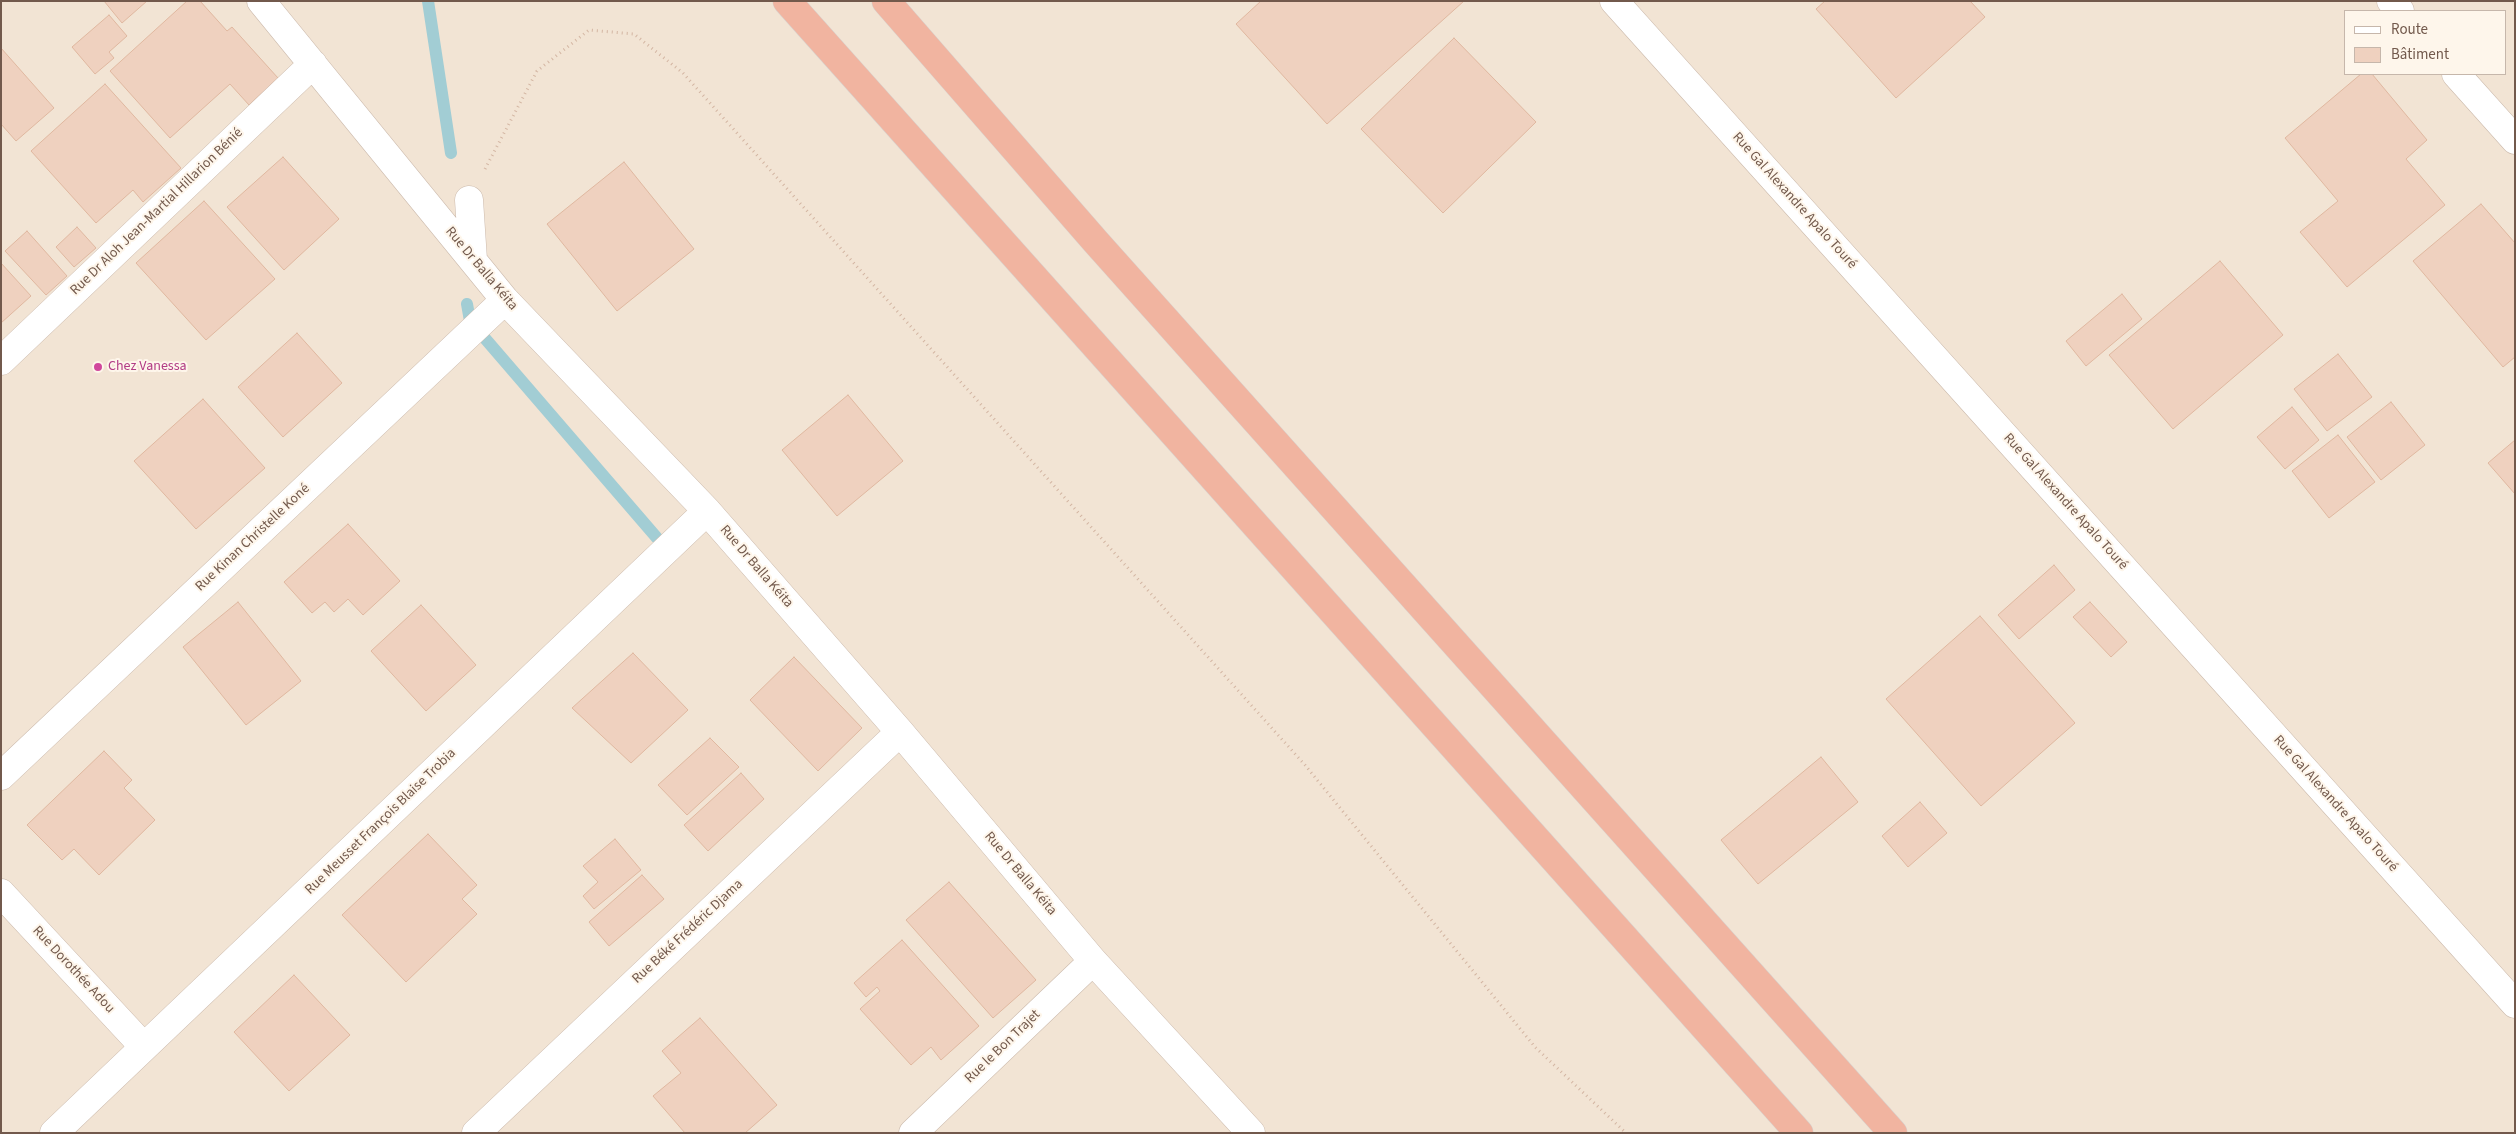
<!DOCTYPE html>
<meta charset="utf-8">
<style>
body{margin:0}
#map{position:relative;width:2516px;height:1134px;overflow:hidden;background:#fbf2e5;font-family:"Source Sans 3",sans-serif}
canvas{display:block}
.frame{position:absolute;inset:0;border:2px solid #72594c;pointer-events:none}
.legend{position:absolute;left:2344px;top:10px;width:162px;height:65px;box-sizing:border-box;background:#fef6eb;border:1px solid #c6b7ab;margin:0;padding:6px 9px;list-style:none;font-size:15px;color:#72594c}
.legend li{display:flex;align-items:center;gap:10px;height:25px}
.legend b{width:25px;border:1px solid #c6b7ab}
</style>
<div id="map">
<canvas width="2516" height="1134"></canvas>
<div class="frame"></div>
<ul class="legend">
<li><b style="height:6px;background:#fff"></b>Route</li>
<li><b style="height:14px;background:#efd1bf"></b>Bâtiment</li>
</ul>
</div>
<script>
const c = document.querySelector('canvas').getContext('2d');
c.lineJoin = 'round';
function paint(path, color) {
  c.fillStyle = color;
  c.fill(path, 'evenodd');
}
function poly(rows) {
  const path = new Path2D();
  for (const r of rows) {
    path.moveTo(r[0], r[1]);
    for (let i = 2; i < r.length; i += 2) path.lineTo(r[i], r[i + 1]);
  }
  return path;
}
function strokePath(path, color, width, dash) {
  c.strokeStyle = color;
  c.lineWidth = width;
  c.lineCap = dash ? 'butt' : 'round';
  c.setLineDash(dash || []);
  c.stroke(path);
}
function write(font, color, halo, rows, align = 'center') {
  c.font = font + ' "Source Sans 3",sans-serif';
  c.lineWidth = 4;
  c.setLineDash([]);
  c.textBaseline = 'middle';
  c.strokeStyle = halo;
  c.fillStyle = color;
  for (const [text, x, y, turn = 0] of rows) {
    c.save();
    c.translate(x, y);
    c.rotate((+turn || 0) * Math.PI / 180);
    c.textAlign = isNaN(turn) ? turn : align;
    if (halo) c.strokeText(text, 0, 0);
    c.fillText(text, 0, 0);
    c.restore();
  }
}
const residential = poly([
 [1,1,2515,1,2515,1133,1,1133],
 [2345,11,2505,11,2505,74,2345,74]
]);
const stream = poly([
 [428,1,451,153],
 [467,304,470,321,657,538]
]);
const building = poly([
 [104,1,147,1,122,23,104,1],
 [187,1,200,1,227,31,232,27,278,78,249,105,230,84,170,138,110,71,187,1],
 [1261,1,1464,1,1327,124,1236,24,1261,1],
 [1825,1,1970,1,1985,17,1896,98,1816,9,1825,1],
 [109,15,127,36,109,52,114,58,95,74,72,47,109,15],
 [1454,38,1536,122,1443,213,1361,129,1454,38],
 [1,48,54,108,16,141,1,124,1,48],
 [2361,74,2372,74,2427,140,2406,159,2445,205,2347,287,2300,232,2338,201,2285,138,2361,74],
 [105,84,181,168,143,202,133,190,96,223,31,151,105,84],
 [283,157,339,219,284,270,227,207,283,157],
 [624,162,694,249,617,311,547,224,624,162],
 [204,201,275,279,206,340,136,263,204,201],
 [2481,204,2515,243,2515,357,2503,367,2413,261,2481,204],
 [77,227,96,248,74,267,56,247,77,227],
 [27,231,67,276,46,295,5,251,27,231],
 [2220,261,2283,335,2173,429,2109,355,2220,261],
 [1,263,31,296,1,323,1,263],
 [2122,294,2142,319,2086,366,2066,341,2122,294],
 [297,333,342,383,283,437,238,387,297,333],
 [2338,354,2372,397,2327,431,2294,389,2338,354],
 [848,395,903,461,837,516,782,450,848,395],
 [203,399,265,468,196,529,134,461,203,399],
 [2391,402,2425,445,2381,480,2347,437,2391,402],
 [2292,407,2319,440,2285,469,2257,437,2292,407],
 [2338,435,2375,482,2329,518,2292,471,2338,435],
 [2515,440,2515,494,2488,463,2515,440],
 [348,524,400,581,363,615,348,599,334,612,325,602,312,613,284,582,348,524],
 [2054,565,2075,590,2019,639,1998,615,2054,565],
 [238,602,301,681,246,725,183,647,238,602],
 [2090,602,2127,642,2111,657,2073,617,2090,602],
 [421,605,476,665,426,711,371,651,421,605],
 [1980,616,2075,723,1981,806,1886,699,1980,616],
 [633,653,688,710,631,763,572,708,633,653],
 [794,657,862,728,818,771,750,700,794,657],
 [710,738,739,767,687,815,658,785,710,738],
 [104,751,132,780,124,788,155,820,99,875,74,849,62,860,27,825,104,751],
 [1821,757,1858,802,1758,884,1721,840,1821,757],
 [741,773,764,799,708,851,684,825,741,773],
 [1920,802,1947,833,1908,867,1882,836,1920,802],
 [428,834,477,885,462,899,477,914,406,982,342,915,428,834],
 [615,839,641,870,594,909,583,896,598,882,583,866,615,839],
 [642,875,664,899,609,946,589,922,642,875],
 [949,882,1036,980,993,1018,906,920,949,882],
 [902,940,979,1026,941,1060,931,1047,911,1065,860,1009,880,991,877,987,866,997,854,983,902,940],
 [294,975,350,1035,289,1091,234,1032,294,975],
 [700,1018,777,1105,745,1133,685,1133,653,1096,681,1073,662,1051,700,1018]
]);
const path = poly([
 [485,169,537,71,589,30,634,34,683,73,1305,765,1535,1047,1626,1133]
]);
const minor = poly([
 [261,1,505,300,707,511,900,732,1093,961,1251,1133],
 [1614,1,2515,1004],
 [2391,1,2400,11],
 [2456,74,2515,140],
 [469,200,473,260],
 [1,361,313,64],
 [1,776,505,300],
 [1,893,144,1047],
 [54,1133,707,511],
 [476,1133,900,732],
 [913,1133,1093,961]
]);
const highway = poly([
 [787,1,1799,1133],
 [886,1,1096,242,1893,1133]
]);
const markers = [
 [98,367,5,"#d1479c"]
];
const streetNames = [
 ["Rue Gal Alexandre Apalo Touré",1794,201,48],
 ["Rue Dr Aloh Jean-Martial Hillarion Bénié",157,212,-44],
 ["Rue Dr Balla Kéita",481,269,50],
 ["Rue Gal Alexandre Apalo Touré",2065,502,48],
 ["Rue Kinan Christelle Koné",253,538,-43],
 ["Rue Dr Balla Kéita",756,567,49],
 ["Rue Gal Alexandre Apalo Touré",2335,804,48],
 ["Rue Meusset François Blaise Trobia",381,822,-44],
 ["Rue Dr Balla Kéita",1020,874,50],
 ["Rue Béké Frédéric Djama",688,932,-43],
 ["Rue Dorothée Adou",73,970,47],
 ["Rue le Bon Trajet",1003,1047,-44]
];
const hotelNames = [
 ["Chez Vanessa",108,367]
];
paint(residential, '#f2e4d4');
strokePath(stream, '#a2cdd4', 12);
paint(building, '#efd1bf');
strokePath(building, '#e0b8a0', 1);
strokePath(minor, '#ccbaac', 29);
strokePath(highway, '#d8d1cd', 29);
strokePath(path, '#d3b5a2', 3, [1, 4]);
strokePath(minor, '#fff', 28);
strokePath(highway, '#f1b4a0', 28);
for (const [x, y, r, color] of markers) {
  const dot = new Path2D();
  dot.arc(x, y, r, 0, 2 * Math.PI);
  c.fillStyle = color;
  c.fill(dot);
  strokePath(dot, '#fef6eb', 2);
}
write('14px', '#72594c', '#fef6eb', streetNames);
write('14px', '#b23c85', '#fef6eb', hotelNames, 'left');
</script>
